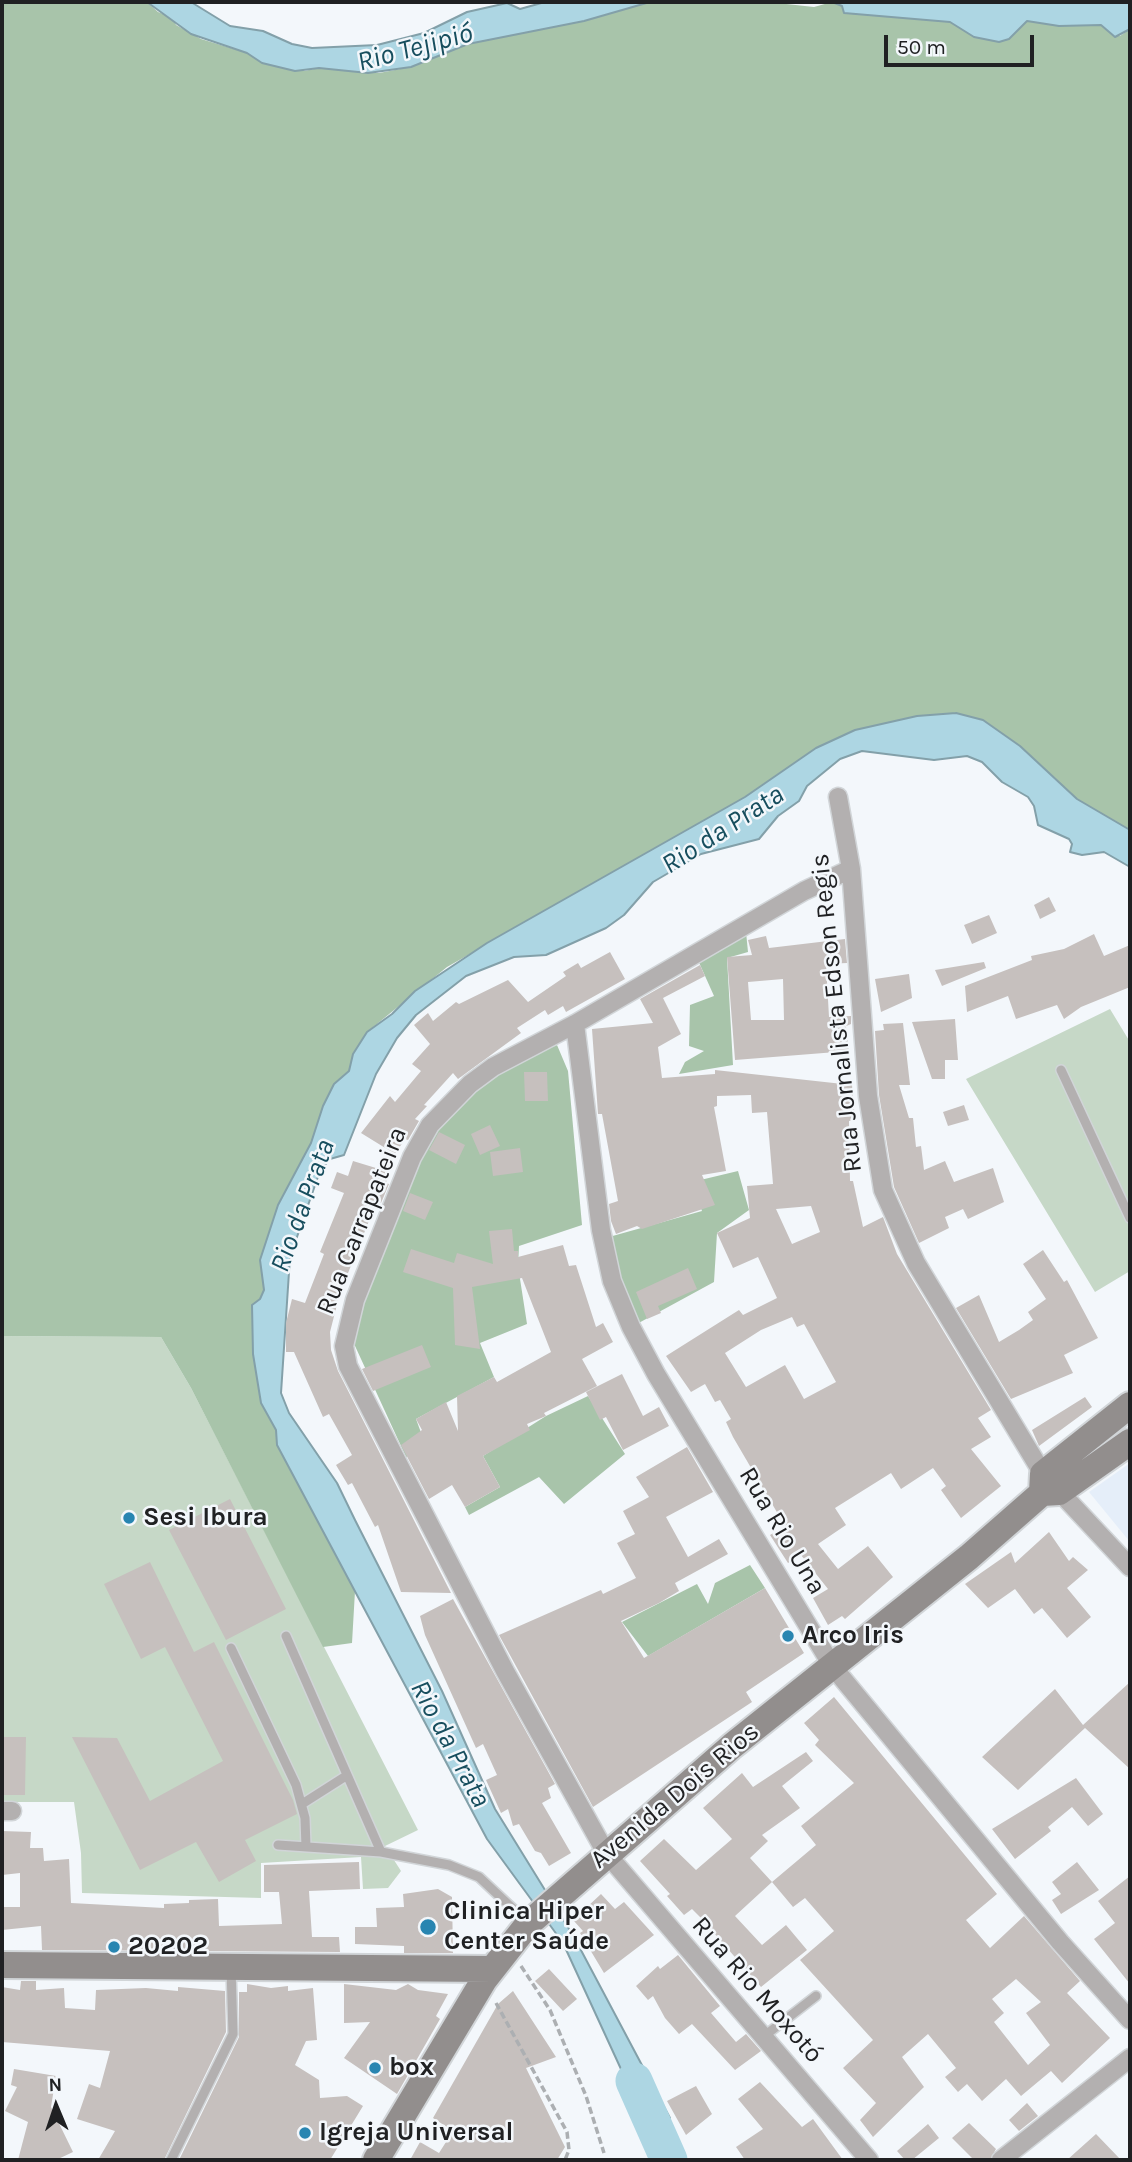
<!DOCTYPE html>
<meta charset="utf-8">
<style>
body{margin:0}
#map{position:relative;width:1132px;height:2162px;overflow:hidden;background:#f3f7fb;font-family:Karla,sans-serif}
canvas{display:block}
.frame{position:absolute;inset:0;border:4px solid #202123;pointer-events:none}
.north{position:absolute;left:21px;top:2071px;width:70px;height:70px;-webkit-text-stroke:5px #f3f7fb;paint-order:stroke;rotate:358deg;font-size:19px;font-weight:700;line-height:28px;text-align:center;color:#202123}
.north::after{content:'';display:block;margin:auto;width:24px;height:32px;background:#202123;clip-path:polygon(50% 0,100% 100%,50% 72%,0 100%)}
.scale{position:absolute;left:884px;top:35px;width:150px;height:32px;box-sizing:border-box;border:4px solid #202123;border-top:0;padding-left:9px;font-size:21px;line-height:24px;white-space:nowrap;color:#202123;-webkit-text-stroke:5px #f3f7fb;paint-order:stroke}
</style>
<div id="map">
<canvas width="1132" height="2162"></canvas>
<div class="frame"></div>
<div class="north">N</div>
<div class="scale">50 m</div>
</div>
<script>
const c = document.querySelector('canvas').getContext('2d');
c.lineJoin = 'round';
function paint(path, color) {
  c.fillStyle = color;
  c.fill(path, 'evenodd');
}
function poly(rows) {
  const path = new Path2D();
  for (const r of rows) {
    path.moveTo(r[0], r[1]);
    for (let i = 2; i < r.length; i += 2) path.lineTo(r[i], r[i + 1]);
  }
  return path;
}
function strokePath(path, color, width, dash) {
  c.strokeStyle = color;
  c.lineWidth = width;
  c.lineCap = dash ? 'butt' : 'round';
  c.setLineDash(dash || []);
  c.stroke(path);
}
function write(font, color, halo, rows, align = 'center') {
  c.font = font + ' Karla,sans-serif';
  c.lineWidth = 5;
  c.setLineDash([]);
  c.textBaseline = 'middle';
  c.strokeStyle = halo;
  c.fillStyle = color;
  for (const [text, x, y, turn = 0] of rows) {
    c.save();
    c.translate(x, y);
    c.rotate((+turn || 0) * Math.PI / 180);
    c.textAlign = isNaN(turn) ? turn : align;
    if (halo) c.strokeText(text, 0, 0);
    c.fillText(text, 0, 0);
    c.restore();
  }
}
const built = poly([
 [1130,1463,1130,1542,1089,1492]
]);
const green = poly([
 [1110,1009,1130,1042,1130,1271,1095,1292,966,1079],
 [2,1336,161,1337,191,1388,418,1830,385,1846,401,1871,388,1888,363,1889,361,1857,261,1863,261,1898,82,1893,81,1853,74,1802,2,1802]
]);
const forest = poly([
 [2,2,147,2,158,12,173,18,176,25,201,39,247,53,262,63,304,71,319,68,379,73,411,67,468,44,584,21,650,2,768,2,814,7,832,2,842,6,844,13,950,22,974,37,999,42,1009,39,1027,21,1059,26,1101,25,1120,36,1130,29,1130,830,1077,799,1020,746,816,748,745,797,447,967,367,1032,353,1054,349,1071,334,1084,323,1106,311,1143,278,1205,260,1260,264,1290,260,1299,261,1403,276,1430,277,1445,355,1591,352,1643,323,1647,191,1388,161,1337,2,1336],
 [746,932,748,952,727,958,733,1065,679,1074,685,1062,704,1051,689,1046,690,1005,714,996,697,958],
 [557,1045,568,1071,582,1225,519,1246,518,1266,527,1324,480,1343,494,1377,416,1419,427,1449,406,1457,350,1335,425,1144,455,1106,496,1071],
 [738,1171,749,1210,717,1233,714,1282,635,1325,609,1237,702,1211,692,1182],
 [588,1396,625,1454,564,1504,539,1477,469,1515,465,1507,500,1487,483,1456,546,1416],
 [750,1565,765,1588,648,1656,622,1622,697,1584,708,1604,715,1583]
]);
const water = poly([
 [147,2,191,2,230,26,263,31,292,44,312,48,377,45,424,33,467,12,507,3,520,9,545,2,650,2,584,21,468,44,411,67,368,73,319,68,295,71,262,63,247,53,191,34,147,2],
 [832,2,1130,2,1130,29,1115,37,1101,25,1059,26,1027,21,1009,39,999,42,974,37,950,22,844,13,842,6,832,2],
 [956,713,983,720,1020,746,1077,799,1130,830,1130,867,1104,852,1082,855,1070,852,1072,844,1069,839,1038,825,1034,806,1028,797,1002,782,982,762,967,756,934,760,862,751,840,759,807,786,799,801,778,816,759,839,701,854,653,882,624,915,606,928,546,955,514,957,466,976,416,1015,397,1038,376,1074,344,1155,330,1159,320,1171,290,1257,281,1393,289,1413,337,1483,355,1520,442,1691,495,1809,574,1937,670,2118,649,2130,563,1943,487,1839,277,1445,276,1430,261,1403,253,1354,252,1305,260,1299,264,1290,260,1260,278,1205,311,1143,323,1106,334,1084,349,1071,353,1054,367,1032,392,1014,415,991,487,943,745,797,816,748,855,730,917,716,956,713]
]);
const river = poly([
 [634,2081,669,2160]
]);
const building = poly([
 [1049,897,1056,911,1040,919,1034,905],
 [989,915,997,933,972,944,964,925],
 [1094,934,1104,956,1130,945,1130,987,1081,1007,1064,1019,1057,1005,1016,1019,1008,996,967,1012,965,986,1032,960,1031,956,1064,949],
 [766,936,769,948,845,939,847,963,826,964,829,1017,851,1016,851,1024,844,1027,846,1027,849,1051,735,1060,727,957,752,955,748,940],
 [783,979,784,1020,751,1020,748,982],
 [610,952,625,979,566,1012,563,1006,548,1015,545,1010,517,1028,521,1033,458,1079,453,1073,424,1105,427,1106,415,1119,419,1121,408,1140,405,1139,395,1154,361,1133,390,1096,395,1102,421,1071,412,1064,430,1044,414,1025,428,1013,433,1021,456,1002,459,1004,508,980,528,1002,566,976,563,972,578,963,581,968],
 [984,962,986,968,942,986,935,970],
 [700,965,705,976,663,998,681,1034,658,1047,662,1078,715,1074,715,1070,852,1085,855,1120,849,1121,850,1181,853,1181,863,1227,883,1217,897,1254,991,1410,978,1418,991,1437,971,1449,1001,1486,961,1518,941,1490,946,1486,933,1468,901,1489,891,1473,835,1508,846,1525,818,1544,838,1569,868,1546,893,1577,845,1619,842,1616,828,1625,813,1598,828,1589,801,1555,788,1563,770,1535,785,1526,733,1437,726,1422,731,1419,720,1400,715,1402,705,1384,691,1392,666,1356,739,1310,743,1315,777,1298,758,1257,733,1268,717,1233,750,1218,747,1186,773,1184,767,1112,752,1113,751,1095,717,1096,717,1106,714,1107,726,1171,702,1175,715,1205,642,1229,637,1226,616,1234,611,1221,609,1204,618,1201,602,1114,598,1114,592,1029,653,1023,640,999],
 [811,1206,820,1232,792,1244,776,1209],
 [792,1317,797,1327,804,1324,836,1382,804,1399,785,1365,746,1387,725,1353,761,1330],
 [909,974,912,998,881,1012,875,979],
 [955,1019,958,1060,945,1060,945,1079,932,1079,912,1022],
 [903,1023,910,1085,899,1085,909,1118,913,1118,916,1147,921,1146,924,1170,945,1161,954,1182,993,1168,1004,1202,968,1219,963,1209,945,1217,949,1228,919,1243,894,1187,879,1095,875,1031,884,1030,883,1024],
 [524,1072,547,1072,548,1101,525,1101],
 [964,1105,969,1120,948,1126,943,1112],
 [490,1125,500,1146,480,1155,471,1134],
 [439,1132,465,1145,456,1164,429,1150],
 [520,1148,523,1172,493,1176,490,1152],
 [353,1161,389,1172,386,1183,389,1184,381,1203,377,1201,340,1293,330,1332,331,1350,338,1371,451,1593,401,1592,378,1525,375,1527,352,1483,348,1485,336,1465,352,1455,329,1414,323,1417,294,1352,286,1352,286,1323,292,1299,305,1303,324,1254,320,1252,344,1193,331,1188,337,1172,348,1176],
 [410,1193,433,1202,425,1220,403,1211],
 [512,1229,514,1251,518,1251,518,1257,563,1245,569,1266,576,1265,596,1327,603,1323,613,1342,582,1359,597,1386,544,1413,546,1416,527,1424,530,1430,483,1456,500,1487,465,1507,452,1485,429,1499,401,1445,422,1430,416,1419,446,1402,458,1431,457,1396,494,1377,497,1382,551,1352,522,1278,472,1287,480,1349,455,1345,453,1288,403,1272,411,1249,454,1263,457,1253,493,1264,489,1231],
 [1043,1250,1064,1282,1067,1280,1098,1338,1064,1355,1073,1373,1011,1399,956,1308,979,1295,999,1342,1019,1330,1033,1320,1028,1312,1046,1299,1023,1264],
 [688,1268,697,1289,658,1306,661,1313,647,1319,636,1292],
 [422,1345,431,1367,373,1391,362,1369],
 [622,1374,643,1416,659,1407,669,1426,623,1450,606,1417,600,1420,586,1392],
 [1085,1397,1092,1407,1039,1446,1032,1430],
 [687,1447,713,1492,666,1517,688,1557,719,1539,728,1554,675,1583,679,1591,659,1603,621,1621,644,1658,765,1588,804,1653,746,1692,752,1702,593,1807,499,1635,601,1590,603,1594,636,1578,617,1543,635,1534,623,1511,649,1497,636,1477],
 [230,1499,286,1609,226,1640,169,1530],
 [1049,1532,1069,1561,1073,1557,1088,1570,1067,1588,1091,1617,1067,1638,1042,1608,1034,1614,1015,1589,988,1608,965,1584,1011,1552,1015,1563],
 [150,1562,194,1652,214,1642,293,1800,297,1814,245,1840,256,1861,219,1882,196,1842,140,1870,72,1737,117,1738,150,1801,223,1761,165,1647,141,1659,104,1584],
 [453,1599,555,1784,548,1788,551,1798,542,1803,571,1853,549,1866,541,1853,535,1851,519,1824,513,1826,508,1809,501,1813,486,1780,497,1775,483,1744,476,1748,425,1635,420,1616],
 [1130,1682,1130,1769,1085,1728,1018,1790,982,1757,1055,1689,1083,1725],
 [834,1697,997,1894,966,1920,990,1948,1024,1916,1080,1981,1067,1993,1110,2038,1062,2083,1051,2071,1021,2096,1006,2079,982,2101,967,2084,958,2092,945,2077,956,2068,928,2034,902,2057,924,2087,873,2137,860,2120,876,2103,843,2068,873,2040,800,1960,834,1931,805,1898,793,1907,772,1882,735,1916,762,1945,786,1925,807,1950,761,1987,700,1917,692,1909,684,1915,667,1896,670,1894,640,1861,664,1839,696,1870,732,1839,703,1808,742,1773,753,1787,806,1752,813,1761,782,1786,800,1808,762,1835,768,1841,750,1858,772,1882,816,1845,801,1826,854,1783,815,1745,819,1740,804,1723],
 [1016,1979,1041,2002,1026,2013,1050,2045,1028,2065,994,2022,1004,2013,992,1999],
 [3,1737,26,1737,25,1795,2,1795],
 [1076,1778,1103,1814,1088,1826,1072,1807,1048,1827,1051,1831,1015,1859,992,1829],
 [2,1831,31,1832,30,1848,43,1848,44,1861,69,1859,71,1903,164,1908,164,1904,189,1903,189,1900,218,1899,219,1926,282,1924,279,1892,264,1892,264,1865,359,1862,360,1889,309,1891,312,1937,339,1937,340,1952,42,1950,41,1926,2,1930,2,1907,20,1907,20,1873,2,1875],
 [1077,1862,1099,1890,1061,1914,1052,1900,1061,1894,1052,1882],
 [1130,1876,1130,1984,1094,1939,1115,1923,1098,1901],
 [438,1889,452,1897,453,1953,404,1953,404,1946,355,1944,355,1927,377,1927,376,1908,404,1907,403,1894],
 [601,1894,615,1909,624,1902,654,1935,604,1973,580,1933,583,1931,573,1920],
 [678,1955,720,2006,711,2013,736,2042,746,2034,761,2051,735,2070,692,2024,679,2034,665,2018,653,1996,648,2000,636,1986,658,1966,660,1969],
 [549,1969,577,1999,563,2011,535,1981],
 [21,1981,36,1981,36,1990,64,1988,65,2008,95,2010,96,1990,146,1988,178,1991,178,1987,225,1991,226,2032,164,2160,98,2160,115,2131,77,2119,89,2084,100,2088,110,2051,2,2042,2,1987,20,1990],
 [247,1984,271,1988,288,1986,288,1991,313,1988,317,2040,306,2041,295,2065,319,2080,320,2098,347,2096,363,2106,330,2160,179,2160,239,2037,239,1992,247,1992],
 [344,1984,396,1990,408,1984,418,1990,448,1994,436,2016,440,2019,397,2094,344,2058,370,2022,344,2023],
 [513,1991,556,2057,526,2068,565,2147,557,2160,410,2160,420,2142,439,2153,453,2131,433,2118,498,2004],
 [14,2069,56,2076,51,2107,73,2152,56,2160,18,2160,28,2122,5,2111,17,2087,11,2085],
 [760,2082,802,2127,813,2119,843,2160,745,2160,736,2147,763,2129,738,2099],
 [696,2086,712,2114,686,2135,667,2101],
 [1027,2103,1038,2116,1019,2131,1009,2120],
 [969,2123,996,2149,990,2160,974,2160,952,2138],
 [928,2124,939,2138,912,2160,905,2160,897,2151],
 [1096,2134,1121,2160,1067,2160]
]);
const path = poly([
 [521,1966,550,2010,586,2096,604,2153],
 [496,2003,567,2132,569,2150,565,2160]
]);
const lane = poly([
 [1061,1070,1130,1218],
 [286,1636,381,1852],
 [231,1648,296,1785,305,1818,306,1847],
 [302,1804,346,1776],
 [278,1845,381,1852,449,1865,479,1877,527,1922],
 [763,2037,816,1996],
 [171,2160,233,2034,231,1968]
]);
const street = poly([
 [838,797,851,869,868,1096,883,1190,916,1263,1043,1474,1130,1567],
 [851,869,804,891,575,1024,493,1067,470,1084,430,1125,412,1157,355,1300,344,1346,348,1366,505,1671,606,1853,869,2160],
 [575,1024,601,1230,612,1281,631,1327,656,1374,833,1667,1060,1942,1130,2020],
 [2,1811,12,1811],
 [1001,2160,1130,2058]
]);
const secondary = poly([
 [1042,1493,1043,1474,1130,1405],
 [2,1965,492,1969],
 [376,2160,484,1980,528,1924,732,1746,969,1557,1042,1493,1059,1492,1130,1442]
]);
const markers = [
 [129,1518,7,"#2885b1"],
 [788,1636,7,"#2885b1"],
 [428,1927,9,"#2885b1"],
 [114,1947,7,"#2885b1"],
 [375,2068,7,"#2885b1"],
 [305,2133,7,"#2885b1"]
];
const streetNames = [
 ["Rua Jornalista Edson Regis",837,1013,-96],
 ["Rua Carrapateira",362,1221,-68],
 ["Rua Rio Una",782,1531,59],
 ["Avenida Dois Rios",675,1796,-40],
 ["Rua Rio Moxotó",757,1990,49]
];
const poiNames = [
 ["Sesi Ibura",143,1518],
 ["Arco Iris",802,1636],
 ["Clinica Hiper",444,1912],
 ["Center Saúde",444,1942],
 ["20202",128,1947],
 ["box",389,2068],
 ["Igreja Universal",319,2133]
];
const waterNames = [
 ["Rio Tejipió",415,48,-15],
 ["Rio da Prata",723,830,-33],
 ["Rio da Prata",303,1206,-70],
 ["Rio da Prata",450,1744,62]
];
paint(built, '#e5eef9');
paint(green, '#c6d8c7');
paint(forest, '#a8c4aa');
paint(water, '#add6e3');
strokePath(water, '#83a0a9', 2);
strokePath(river, '#add6e3', 37);
paint(building, '#c6c0be');
strokePath(lane, '#d1d5d8', 12);
strokePath(street, '#d1d5d8', 21);
strokePath(secondary, '#d1d5d8', 30);
strokePath(path, '#acafb2', 3.5, [7, 3.5]);
strokePath(lane, '#b3b0b0', 9);
strokePath(street, '#b3b0b0', 18);
strokePath(secondary, '#928e8d', 26);
for (const [x, y, r, color] of markers) {
  const dot = new Path2D();
  dot.arc(x, y, r, 0, 2 * Math.PI);
  c.fillStyle = color;
  c.fill(dot);
  strokePath(dot, '#f3f7fb', 2.5);
}
write('26px', '#202123', '#f3f7fb', streetNames);
write('bold 26px', '#202123', '#f3f7fb', poiNames, 'left');
write('italic 28px', '#174e5e', '#f3f7fb', waterNames);
</script>
